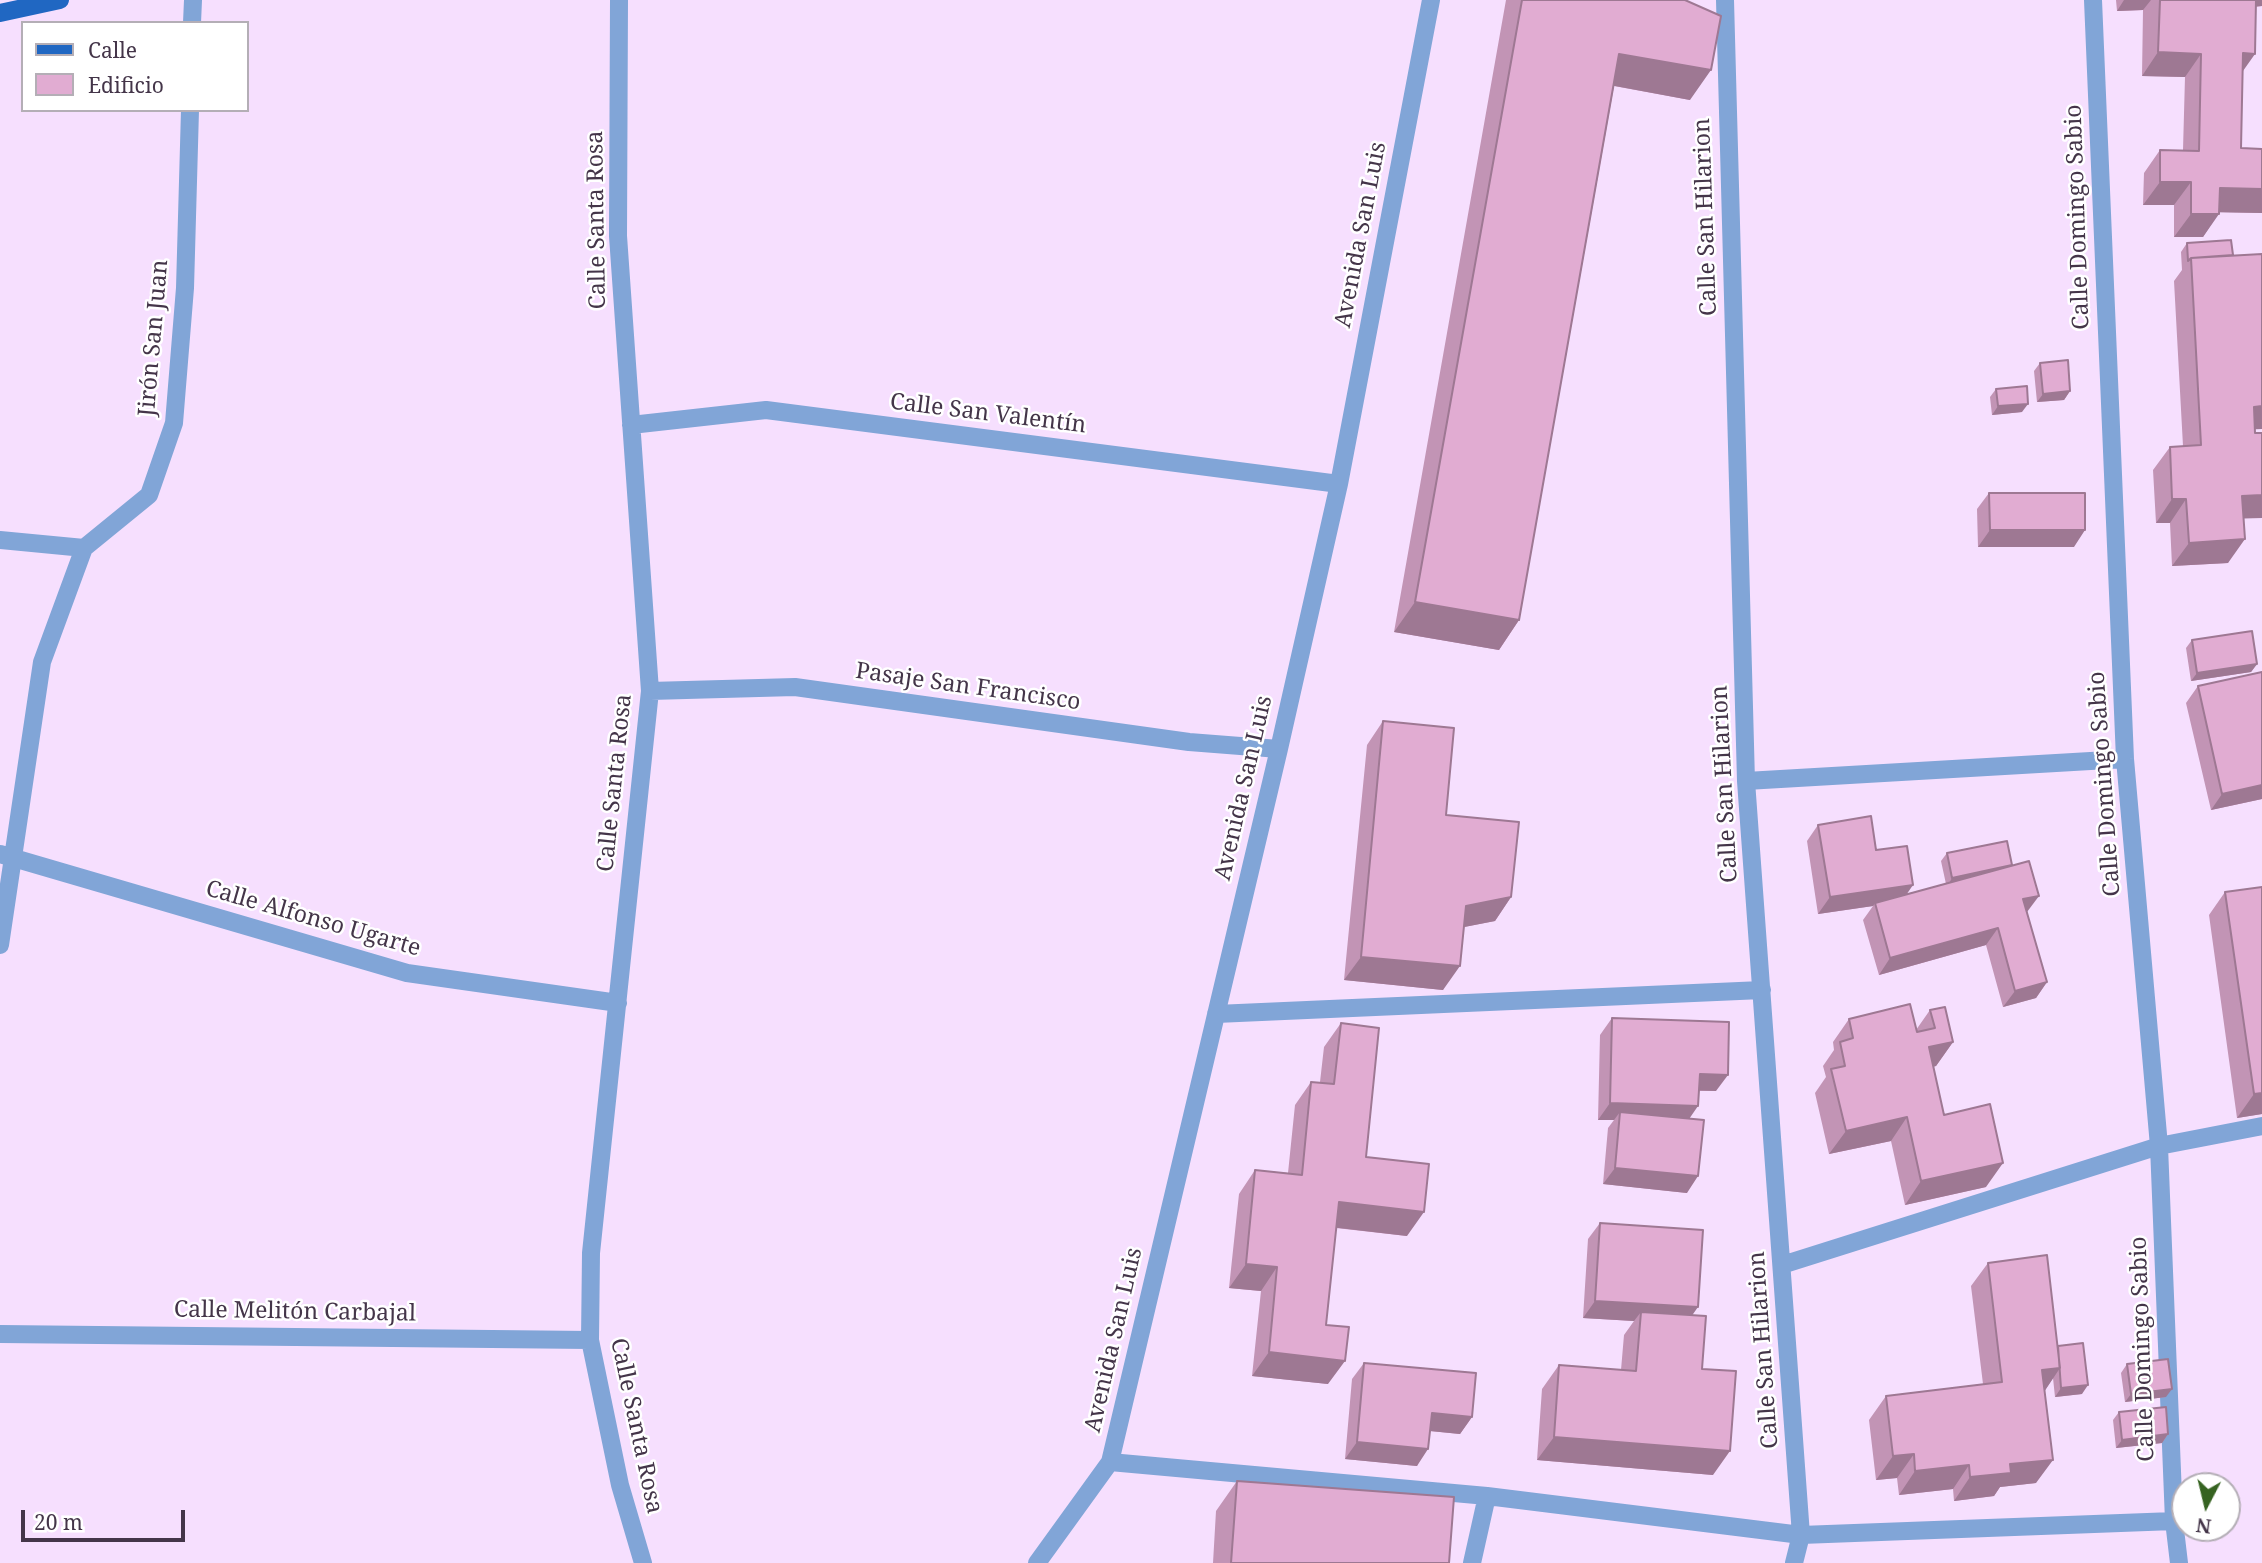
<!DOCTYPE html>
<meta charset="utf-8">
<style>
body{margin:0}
#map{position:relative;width:2262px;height:1563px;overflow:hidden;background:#f6dffe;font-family:"Noto Serif",serif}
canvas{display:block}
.legend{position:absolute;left:21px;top:21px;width:228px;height:91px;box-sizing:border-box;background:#fff;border:2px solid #b4aeb6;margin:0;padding:9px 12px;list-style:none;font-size:21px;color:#443549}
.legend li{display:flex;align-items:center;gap:14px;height:35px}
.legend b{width:35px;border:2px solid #b4aeb6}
.north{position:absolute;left:2171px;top:1472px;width:70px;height:70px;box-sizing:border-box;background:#fff;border:2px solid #b4aeb6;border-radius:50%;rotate:187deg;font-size:19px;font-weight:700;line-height:28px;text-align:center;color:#443549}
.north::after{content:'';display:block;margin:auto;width:24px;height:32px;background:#366321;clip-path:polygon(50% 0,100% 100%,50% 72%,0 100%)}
.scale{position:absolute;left:21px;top:1510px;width:164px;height:32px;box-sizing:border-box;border:4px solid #443549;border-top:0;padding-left:9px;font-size:21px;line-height:24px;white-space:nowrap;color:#443549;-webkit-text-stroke:5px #fff;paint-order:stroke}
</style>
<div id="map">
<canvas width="2262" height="1563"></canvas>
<ul class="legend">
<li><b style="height:9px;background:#2067c2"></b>Calle</li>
<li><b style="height:19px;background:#e1acd2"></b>Edificio</li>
</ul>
<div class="north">N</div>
<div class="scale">20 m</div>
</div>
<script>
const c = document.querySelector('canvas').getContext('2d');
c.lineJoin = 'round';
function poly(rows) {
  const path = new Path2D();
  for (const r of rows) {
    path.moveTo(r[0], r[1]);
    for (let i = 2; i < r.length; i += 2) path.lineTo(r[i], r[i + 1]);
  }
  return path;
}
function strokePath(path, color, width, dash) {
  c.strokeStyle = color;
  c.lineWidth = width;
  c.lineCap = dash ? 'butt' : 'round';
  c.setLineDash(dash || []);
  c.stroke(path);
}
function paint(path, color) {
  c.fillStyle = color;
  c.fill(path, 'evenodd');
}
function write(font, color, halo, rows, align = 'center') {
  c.font = font + ' "Noto Serif",serif';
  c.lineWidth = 5;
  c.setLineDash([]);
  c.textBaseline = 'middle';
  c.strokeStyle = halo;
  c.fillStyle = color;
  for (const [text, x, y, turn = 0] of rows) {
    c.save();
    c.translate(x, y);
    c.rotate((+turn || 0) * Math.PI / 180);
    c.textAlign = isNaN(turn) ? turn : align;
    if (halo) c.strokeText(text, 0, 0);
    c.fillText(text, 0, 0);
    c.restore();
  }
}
const street = poly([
 [619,0,618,236,650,691,591,1253,590,1340,620,1485,643,1563],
 [1725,0,1746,781,1801,1535,1794,1563],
 [2093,0,2125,759,2159,1146,2174,1521,2179,1563],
 [192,23,193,0],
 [631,425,766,410,1339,484],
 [0,540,84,548],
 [650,691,795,687,1189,742,1279,749],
 [1746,781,2125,759],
 [0,854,407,973,618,1003],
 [0,945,42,662,84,548,149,495,174,423,185,288,190,110],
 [1216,1014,1762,990],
 [1782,1265,2159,1146,2262,1126],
 [0,1334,590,1340],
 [1110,1462,1487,1496,1801,1535,2174,1521],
 [1037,1563,1110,1462,1279,749,1339,484,1431,0],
 [1472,1563,1487,1496]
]);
const primary = poly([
 [0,13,60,0]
]);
const wall = poly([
 [1506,0,1685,0,1690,100,1614,86,1519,620,1499,650,1394,632],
 [2116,0,2262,0,2262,6,2256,7,2242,71,2241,148,2262,149,2262,213,2219,212,2203,237,2174,237,2174,205,2143,205,2144,173,2160,150,2183,150,2185,77,2142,76,2143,10,2117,11],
 [2187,243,2255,429,2243,519,2228,563,2172,566,2170,523,2156,523,2153,470,2170,447,2183,446,2174,281,2182,270,2181,252],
 [2040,363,2070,391,2064,400,2037,402,2034,371],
 [1996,389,2022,412,1992,415,1990,397],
 [1989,493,2074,547,1978,547,1977,509],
 [2192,640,2257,664,2251,672,2191,681,2186,648],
 [2198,686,2262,799,2211,810,2186,703],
 [1383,721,1446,815,1511,897,1495,921,1464,927,1443,990,1344,980,1367,745],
 [1818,825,1876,850,1906,894,1946,884,1941,861,1947,853,2012,865,2027,912,2047,982,2036,998,2003,1007,1986,945,1879,975,1863,920,1873,906,1818,914,1807,841],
 [2262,887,2262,1114,2237,1118,2209,915,2225,892],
 [1930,1010,1953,1042,1936,1066,1933,1067,1944,1115,1986,1187,1905,1205,1891,1141,1829,1154,1815,1093,1826,1077,1823,1066,1834,1050,1833,1042,1849,1019,1916,1030],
 [1612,1018,1716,1091,1699,1091,1689,1119,1687,1193,1603,1184,1608,1128,1614,1120,1598,1120,1600,1035],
 [1341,1023,1366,1157,1407,1236,1336,1228,1326,1325,1328,1384,1252,1376,1261,1291,1229,1288,1239,1194,1255,1170,1288,1173,1295,1105,1311,1082,1320,1082,1324,1047],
 [1600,1223,1692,1315,1702,1369,1713,1475,1537,1460,1542,1389,1559,1365,1621,1370,1624,1335,1634,1321,1583,1318,1588,1239],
 [1988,1263,2058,1346,2082,1394,2055,1397,2053,1378,2045,1390,2036,1483,2000,1487,1994,1496,1954,1501,1953,1489,1899,1495,1897,1478,1876,1480,1869,1420,1886,1396,1983,1384,1971,1286],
 [1364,1363,1472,1417,1460,1434,1430,1431,1417,1466,1345,1459,1352,1379],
 [2127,1364,2166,1397,2125,1402,2121,1373],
 [2119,1412,2168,1434,2162,1443,2116,1448,2113,1420],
 [1237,1481,1449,1563,1213,1563,1216,1511]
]);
const shadedWall = poly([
 [2124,0,2151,0,2143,10,2117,11],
 [2164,0,2262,0,2262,6,2159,11],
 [2158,52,2201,54,2185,77,2142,76],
 [2243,53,2255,54,2238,78],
 [1619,54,1711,70,1690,100,1599,83],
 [2160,182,2191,182,2174,205,2143,205],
 [2220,188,2262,189,2262,213,2203,212],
 [2191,214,2219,214,2203,237,2174,237],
 [2070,391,2064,400,2037,402,2043,394],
 [2028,404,2022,412,1992,415,1998,406],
 [2262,406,2262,429,2237,430,2254,407],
 [2262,495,2262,518,2225,519,2242,496],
 [2172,499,2186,499,2170,523,2156,523],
 [1990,530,2085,530,2074,547,1978,547],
 [2245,539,2228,563,2172,566,2189,543],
 [1415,602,1519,620,1499,650,1394,632],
 [2257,664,2251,672,2191,681,2197,673],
 [2262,785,2262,799,2211,810,2222,794],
 [2012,866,1947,887,1952,878],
 [1913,885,1902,901,1875,903,1873,906,1818,914,1830,897],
 [2039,896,2027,912,2023,899],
 [1511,897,1495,921,1449,930,1466,906],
 [1998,928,1986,945,1879,975,1890,958],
 [1361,957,1460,966,1443,990,1344,980],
 [2047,982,2036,998,2003,1007,2015,991],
 [1953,1042,1936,1066,1912,1071,1929,1047],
 [1700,1074,1728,1075,1716,1091,1688,1090],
 [2262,1093,2262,1114,2237,1118,2254,1094],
 [1610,1103,1698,1106,1687,1122,1620,1112,1614,1120,1598,1120],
 [1907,1117,1891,1141,1829,1154,1846,1131],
 [2003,1163,1986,1187,1905,1205,1921,1181],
 [1615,1168,1698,1176,1687,1193,1603,1184],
 [1339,1202,1424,1212,1407,1236,1322,1226],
 [1246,1264,1277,1267,1261,1291,1229,1288],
 [1595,1301,1698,1307,1686,1324,1641,1312,1634,1321,1583,1318],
 [1269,1352,1345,1361,1328,1384,1252,1376],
 [2060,1368,2044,1392,2042,1370],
 [2088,1385,2082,1394,2055,1397,2061,1388],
 [2172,1389,2166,1397,2125,1402,2131,1394],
 [1432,1413,1472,1417,1460,1434,1420,1430],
 [2168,1434,2162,1443,2116,1448,2122,1440],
 [1554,1437,1730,1451,1713,1475,1537,1460],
 [1357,1442,1428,1449,1417,1466,1345,1459],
 [1914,1454,1897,1478,1876,1480,1893,1456],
 [2053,1460,2036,1483,2000,1487,1994,1496,1954,1501,1970,1477,2010,1464],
 [1969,1465,1953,1489,1899,1495,1915,1471]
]);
const building = poly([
 [1522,0,1685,0,1721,16,1711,70,1619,54,1519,620,1415,602,1522,0],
 [2160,0,2256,0,2255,54,2243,53,2241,148,2262,149,2262,189,2220,188,2219,214,2191,214,2191,182,2160,182,2160,150,2199,151,2201,54,2158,52,2160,0],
 [2231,240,2233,255,2191,258,2188,261,2187,243,2231,240],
 [2262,254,2262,406,2254,407,2255,433,2262,433,2262,495,2242,496,2245,539,2189,543,2186,499,2172,499,2170,447,2201,445,2191,258,2262,254],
 [2068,360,2070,391,2043,394,2040,363,2068,360],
 [2027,386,2028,404,1998,406,1996,389,2027,386],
 [1989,493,2085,493,2085,530,1990,530,1989,493],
 [2252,631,2257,664,2197,673,2192,640,2252,631],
 [2262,672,2262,785,2222,794,2198,686,2262,672],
 [1383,721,1454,728,1446,815,1519,822,1511,897,1466,906,1460,966,1361,957,1383,721],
 [1871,816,1876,850,1907,846,1913,885,1830,897,1818,825,1871,816],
 [2007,841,2012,865,1952,878,1947,853,2007,841],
 [2029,861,2039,896,2023,899,2047,982,2015,991,1998,928,1890,958,1875,903,2029,861],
 [2262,887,2262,1093,2254,1094,2225,892,2262,887],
 [1910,1004,1917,1032,1935,1028,1930,1010,1945,1007,1953,1042,1929,1047,1944,1115,1990,1104,2003,1163,1921,1181,1907,1117,1846,1131,1831,1069,1845,1066,1840,1042,1853,1038,1849,1019,1910,1004],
 [1612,1018,1729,1022,1728,1075,1700,1074,1698,1106,1610,1103,1612,1018],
 [1341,1023,1379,1028,1366,1157,1429,1164,1424,1212,1339,1202,1326,1325,1349,1327,1345,1361,1269,1352,1277,1267,1246,1264,1255,1170,1302,1175,1311,1082,1334,1084,1341,1023],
 [1620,1112,1704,1120,1698,1176,1615,1168,1620,1112],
 [1600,1223,1703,1230,1698,1307,1595,1301,1600,1223],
 [2047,1255,2060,1368,2042,1370,2053,1460,2010,1464,2011,1473,1970,1477,1969,1465,1915,1471,1914,1454,1893,1456,1886,1396,2002,1382,1988,1263,2047,1255],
 [1641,1312,1706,1316,1702,1369,1736,1371,1730,1451,1554,1437,1559,1365,1636,1371,1641,1312],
 [2083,1343,2088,1385,2061,1388,2058,1346,2083,1343],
 [2168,1359,2172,1389,2131,1394,2127,1364,2168,1359],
 [1364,1363,1476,1373,1472,1417,1432,1413,1428,1449,1357,1442,1364,1363],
 [2166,1407,2168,1434,2122,1440,2119,1412,2166,1407],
 [1237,1481,1454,1497,1449,1563,1231,1563,1237,1481]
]);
const streetNames = [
 ["Calle San Hilarion",1706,217,-92],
 ["Calle Domingo Sabio",2078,217,-92],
 ["Calle Santa Rosa",597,220,-91],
 ["Avenida San Luis",1361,235,-79],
 ["Jirón San Juan",154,338,-85],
 ["Calle San Valentín",988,414,7],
 ["Pasaje San Francisco",968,687,8],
 ["Calle Santa Rosa",615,783,-84],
 ["Calle San Hilarion",1725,784,-93],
 ["Calle Domingo Sabio",2105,784,-94],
 ["Avenida San Luis",1244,788,-77],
 ["Calle Alfonso Ugarte",313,919,16],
 ["Calle Melitón Carbajal",295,1312,1],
 ["Avenida San Luis",1114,1340,-77],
 ["Calle Domingo Sabio",2143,1349,-92],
 ["Calle San Hilarion",1764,1350,-94],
 ["Calle Santa Rosa",636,1426,78]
];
strokePath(street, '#81a5d7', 18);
strokePath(primary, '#2067c2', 18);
paint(wall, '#c294b5');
paint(shadedWall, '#9e7893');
paint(building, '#e1acd2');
strokePath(building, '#9e7893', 2);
write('23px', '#443549', '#fff', streetNames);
</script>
